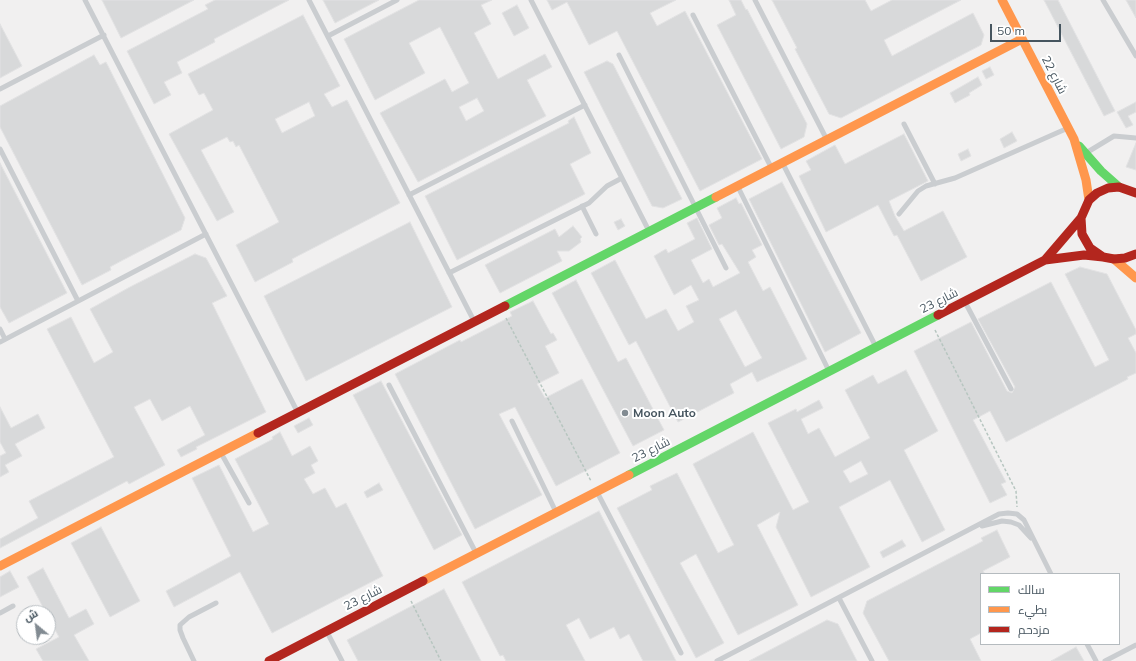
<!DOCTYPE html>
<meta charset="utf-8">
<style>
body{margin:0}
#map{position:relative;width:1136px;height:661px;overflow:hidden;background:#f1f0f0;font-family:Mulish,Cairo,sans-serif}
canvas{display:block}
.legend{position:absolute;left:980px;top:573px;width:140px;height:72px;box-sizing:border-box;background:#fff;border:1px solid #b5bbbf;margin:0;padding:5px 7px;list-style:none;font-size:12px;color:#46555f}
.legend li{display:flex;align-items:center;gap:8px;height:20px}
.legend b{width:20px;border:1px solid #b5bbbf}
.north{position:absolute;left:16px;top:605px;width:40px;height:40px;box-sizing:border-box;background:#fff;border:1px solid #b5bbbf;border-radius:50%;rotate:331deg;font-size:11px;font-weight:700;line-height:16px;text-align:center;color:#46555f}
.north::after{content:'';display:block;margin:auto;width:14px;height:18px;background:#828b92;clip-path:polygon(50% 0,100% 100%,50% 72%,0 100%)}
.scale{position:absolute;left:990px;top:24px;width:71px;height:18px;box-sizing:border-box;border:2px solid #46555f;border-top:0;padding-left:5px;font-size:12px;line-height:14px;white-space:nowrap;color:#46555f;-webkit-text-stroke:3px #fff;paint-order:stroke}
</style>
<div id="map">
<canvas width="1136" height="661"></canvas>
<ul class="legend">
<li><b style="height:5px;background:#63d668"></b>سالك</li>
<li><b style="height:5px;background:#ff974d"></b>بطيء</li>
<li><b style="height:5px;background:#b3261e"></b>مزدحم</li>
</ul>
<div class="north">ش</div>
<div class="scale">50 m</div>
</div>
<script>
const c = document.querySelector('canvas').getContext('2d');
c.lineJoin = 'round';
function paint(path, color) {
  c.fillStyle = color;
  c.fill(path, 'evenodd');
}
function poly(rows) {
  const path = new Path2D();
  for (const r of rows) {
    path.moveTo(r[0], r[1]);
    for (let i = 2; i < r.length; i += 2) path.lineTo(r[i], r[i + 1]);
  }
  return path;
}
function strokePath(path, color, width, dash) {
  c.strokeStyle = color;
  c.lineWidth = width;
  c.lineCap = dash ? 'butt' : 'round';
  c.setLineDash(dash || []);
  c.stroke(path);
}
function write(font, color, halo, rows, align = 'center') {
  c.font = font + ' Mulish,Cairo,sans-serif';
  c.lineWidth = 4;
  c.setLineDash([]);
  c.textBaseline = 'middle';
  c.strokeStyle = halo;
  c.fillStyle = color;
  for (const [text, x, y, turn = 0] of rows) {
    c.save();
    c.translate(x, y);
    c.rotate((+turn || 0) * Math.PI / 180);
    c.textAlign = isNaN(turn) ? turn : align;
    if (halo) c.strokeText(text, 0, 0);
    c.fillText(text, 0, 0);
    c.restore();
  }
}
const building = poly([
 [102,0,194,0,121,38,102,0],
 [215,0,289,0,214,39,215,42,177,62,182,73,164,82,171,95,154,104,127,51,208,9,205,5,215,0],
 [323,0,379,0,335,23,323,0],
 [419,0,492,0,481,5,491,24,474,33,498,79,545,54,552,67,527,80,546,116,418,182,380,113,445,79,452,92,469,83,440,27,409,43,425,73,375,100,344,39,419,0],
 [477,98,484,111,466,121,459,107,477,98],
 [547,0,676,0,650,13,657,26,685,11,762,159,700,191,617,31,589,45,567,2,552,10,547,0],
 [729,0,741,0,746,10,747,9,807,124,804,137,781,149,717,25,736,15,729,0],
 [772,0,865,0,871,11,892,0,961,0,884,40,892,56,973,13,984,35,981,45,841,118,829,114,795,49,797,48,772,0],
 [1044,0,1058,0,1115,111,1104,116,1044,0],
 [1126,0,1136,0,1136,18,1126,0],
 [517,5,529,28,514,36,502,13,517,5],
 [303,15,340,86,324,94,332,107,347,100,400,203,292,259,293,262,255,282,236,245,279,222,239,145,236,147,233,141,230,142,227,137,201,150,234,212,217,221,169,134,213,110,204,93,199,95,188,74,303,15],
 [309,102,315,116,282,133,275,119,309,102],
 [0,24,22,66,0,78,0,24],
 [94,55,100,65,106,62,185,218,181,230,123,260,110,267,111,270,82,285,0,127,0,106,94,55],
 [607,61,613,64,682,199,663,208,652,206,584,72,607,61],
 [990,67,994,75,986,79,982,71,990,67],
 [978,77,982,85,969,93,970,95,955,103,950,93,978,77],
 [1136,102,1136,112,1128,116,1133,125,1126,128,1117,112,1136,102],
 [574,117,591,153,570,164,585,194,457,260,425,196,569,123,568,121,574,117],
 [1012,132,1017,141,1004,148,1000,139,1012,132],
 [904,134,928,181,889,201,895,216,904,231,943,211,967,257,921,281,897,235,894,236,878,205,826,232,799,176,811,170,806,161,835,145,845,164,904,134],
 [1136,143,1136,170,1126,167,1136,143],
 [968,149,971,156,961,161,958,154,968,149],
 [0,163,67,293,9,323,0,307,0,163],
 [782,182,861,333,825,352,749,199,782,182],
 [736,198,739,204,741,203,762,245,752,250,756,257,748,262,763,291,770,287,807,359,757,382,752,372,730,384,734,393,678,422,636,341,629,345,591,273,615,260,646,319,666,309,678,331,694,322,686,306,699,300,691,285,674,295,654,256,666,249,668,253,695,239,687,223,697,218,712,249,691,260,703,283,709,279,713,287,740,273,722,244,719,245,709,225,722,218,717,208,736,198],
 [736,310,762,358,745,367,719,319,736,310],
 [621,219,625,226,618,230,614,222,621,219],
 [410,222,452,307,306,381,264,296,410,222],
 [573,226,582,237,580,239,581,242,569,251,557,251,562,261,500,293,485,265,555,229,559,237,573,226],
 [195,254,206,258,227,296,212,303,266,412,196,447,197,449,181,457,177,450,205,435,190,406,162,421,150,399,134,407,165,465,129,484,127,481,0,548,0,539,38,518,29,501,114,457,47,329,71,317,94,363,113,352,90,309,130,287,195,254],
 [1080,267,1107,274,1136,330,1136,334,1128,338,1136,353,1136,373,1127,377,1128,379,1006,442,990,411,973,420,1006,482,1001,484,1007,495,990,503,914,351,971,322,1007,391,1012,393,1015,387,978,319,1051,282,1095,367,1109,360,1065,274,1080,267],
 [576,280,618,362,626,358,664,430,633,446,552,293,576,280],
 [533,301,551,334,553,333,557,340,545,346,559,373,537,384,545,398,582,379,620,453,556,486,515,407,499,414,542,495,475,529,395,374,460,340,461,342,512,316,510,312,533,301],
 [906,370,938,431,904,450,945,530,922,542,890,480,839,507,870,567,811,597,776,527,780,512,757,525,798,605,738,635,696,554,680,563,724,643,696,658,617,508,652,490,650,486,677,473,718,553,734,545,693,464,753,432,793,510,809,502,768,423,796,409,797,412,819,400,823,408,801,419,808,434,819,428,835,457,870,438,845,390,873,375,878,384,906,370],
 [861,461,868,474,850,483,843,471,861,461],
 [381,381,462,535,434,550,353,395,381,381],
 [0,407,11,428,38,414,45,428,15,444,22,456,5,465,9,472,0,477,0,456,6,453,0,442,0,407],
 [309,418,313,425,298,433,294,426,309,418],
 [280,432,292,456,310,446,318,461,311,465,315,473,304,479,313,494,325,488,336,508,346,503,383,576,272,633,240,572,174,607,166,591,231,556,192,478,219,465,253,532,269,524,235,459,273,439,272,437,280,432],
 [379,483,383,490,367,498,364,492,379,483],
 [599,511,676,661,643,661,629,634,620,639,614,627,590,639,579,618,566,625,585,661,506,661,503,655,500,656,462,582,599,511],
 [101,527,140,601,110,617,71,543,101,527],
 [997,530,1010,557,983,571,985,574,981,574,981,633,970,639,981,661,889,661,863,613,867,601,983,541,981,538,997,530],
 [902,540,906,546,883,558,880,552,902,540],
 [43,568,69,618,86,609,94,624,74,635,89,661,43,661,36,649,59,637,48,617,48,613,46,613,27,577,43,568],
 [10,571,19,587,0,597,0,577,10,571],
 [444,589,481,661,358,661,347,640,444,589],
 [827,620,838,624,857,661,749,661,827,620],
 [1076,647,1084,661,1051,661,1076,647]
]);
const path = poly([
 [506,318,591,481],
 [935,330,1016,491,1017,507],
 [411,601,441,661]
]);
const lane = poly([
 [85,0,297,411],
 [309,0,474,321],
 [531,0,649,231],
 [755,0,826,138],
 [1103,0,1136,56],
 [693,15,771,167],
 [328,36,397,0],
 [619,55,726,268],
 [0,89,104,35],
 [904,124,935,184],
 [0,149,78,301],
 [1086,153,1114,136,1136,138],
 [783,164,876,347],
 [738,187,829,371],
 [409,195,585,105],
 [582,206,596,234],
 [899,214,918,191,926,186,955,178,1068,128],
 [449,273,589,203,607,186,622,178],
 [965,302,1011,389],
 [0,329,5,339],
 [0,342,206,234],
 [389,385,476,553],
 [512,421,556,512],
 [221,453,249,503],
 [597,492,681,653],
 [982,526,1002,521,1011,522,1019,525,1031,538],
 [839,598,872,661],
 [0,613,13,606],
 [327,632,342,661],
 [1087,644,1096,661],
 [194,661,183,638,180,630,180,625,189,617,216,603],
 [717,661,999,514,1008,513,1017,514,1024,520,1051,574],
 [1105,661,1136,645]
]);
const fast = poly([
 [1079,146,1101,171,1119,187],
 [505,306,716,197],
 [629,475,938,315]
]);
const slow = poly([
 [1002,0,1074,139,1086,180,1089,200],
 [716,197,1022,39],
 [1114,259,1136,278],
 [0,566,258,433],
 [423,581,629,475]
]);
const jam = poly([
 [1136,193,1119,187,1108,188,1097,193,1089,200,1081,218,1082,234,1090,248,1103,257,1114,259,1125,258,1136,254],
 [1045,260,1081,218],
 [938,315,1045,260,1084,255,1103,257],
 [258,433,505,306],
 [269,661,423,581]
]);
const markers = [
 [625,413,4,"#828b92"]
];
const streetNames = [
 ["شارع 22",1054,75,63],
 ["شارع 23",939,301,-27],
 ["شارع 23",651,450,-27],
 ["شارع 23",363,598,-27]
];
const poiNames = [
 ["Moon Auto",633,413]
];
paint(building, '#d8d9da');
strokePath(building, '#e2e2e3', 1);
strokePath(path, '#b7c6c0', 1.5, [3, 2]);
strokePath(lane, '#cacdd0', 5);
strokePath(fast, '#63d668', 9);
strokePath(slow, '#ff974d', 9);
strokePath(jam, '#b3261e', 9);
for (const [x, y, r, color] of markers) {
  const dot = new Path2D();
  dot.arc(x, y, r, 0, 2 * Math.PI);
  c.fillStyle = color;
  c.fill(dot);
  strokePath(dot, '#fff', 1.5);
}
write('12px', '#46555f', '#fff', streetNames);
write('bold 12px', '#46555f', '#fff', poiNames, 'left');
</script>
